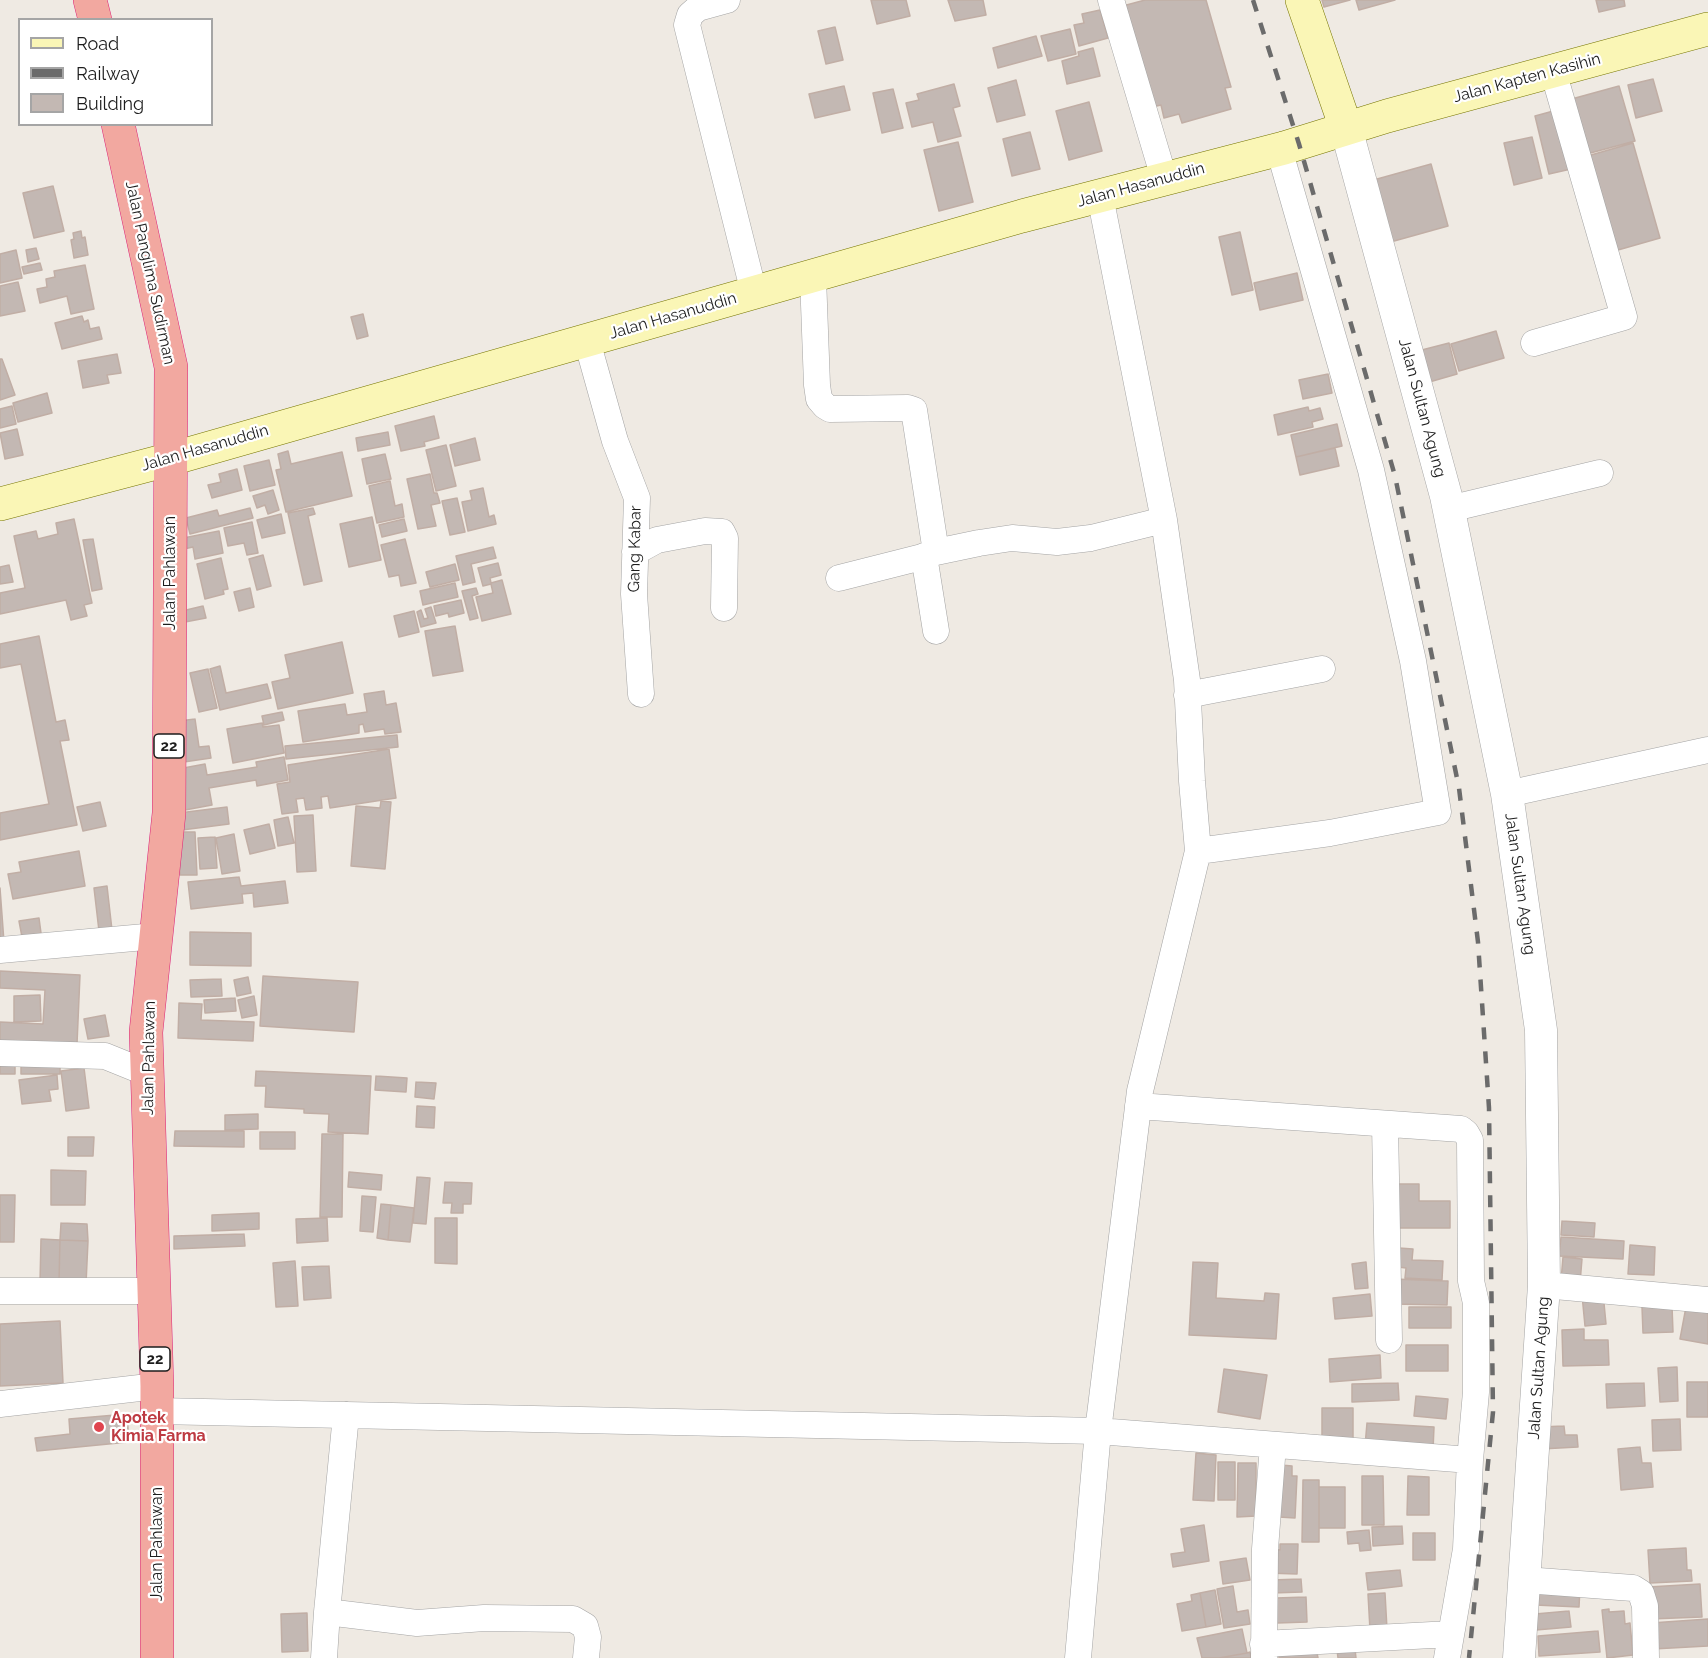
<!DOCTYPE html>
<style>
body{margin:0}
#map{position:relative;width:1708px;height:1658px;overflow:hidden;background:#efeae3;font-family:Raleway,sans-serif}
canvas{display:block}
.legend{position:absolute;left:18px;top:18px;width:195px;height:108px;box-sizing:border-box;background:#fff;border:2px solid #a5a5a5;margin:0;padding:8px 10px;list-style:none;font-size:18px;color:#1d1d1d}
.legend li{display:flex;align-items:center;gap:12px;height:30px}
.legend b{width:30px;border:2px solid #a5a5a5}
</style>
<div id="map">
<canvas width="1708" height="1658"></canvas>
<ul class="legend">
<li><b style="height:8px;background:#faf6b6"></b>Road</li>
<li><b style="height:8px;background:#6b6b6b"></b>Railway</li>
<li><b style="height:16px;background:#c3b8b3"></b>Building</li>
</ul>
</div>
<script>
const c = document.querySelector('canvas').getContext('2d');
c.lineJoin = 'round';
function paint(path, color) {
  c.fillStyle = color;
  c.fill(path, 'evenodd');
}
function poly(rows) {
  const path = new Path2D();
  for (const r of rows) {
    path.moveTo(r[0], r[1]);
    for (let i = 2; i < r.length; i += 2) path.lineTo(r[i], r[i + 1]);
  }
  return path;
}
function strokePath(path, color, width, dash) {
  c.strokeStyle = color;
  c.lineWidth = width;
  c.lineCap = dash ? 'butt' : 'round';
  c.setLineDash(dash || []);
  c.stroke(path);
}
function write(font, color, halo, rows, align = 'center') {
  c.font = font + ' Raleway,sans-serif';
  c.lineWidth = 4.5;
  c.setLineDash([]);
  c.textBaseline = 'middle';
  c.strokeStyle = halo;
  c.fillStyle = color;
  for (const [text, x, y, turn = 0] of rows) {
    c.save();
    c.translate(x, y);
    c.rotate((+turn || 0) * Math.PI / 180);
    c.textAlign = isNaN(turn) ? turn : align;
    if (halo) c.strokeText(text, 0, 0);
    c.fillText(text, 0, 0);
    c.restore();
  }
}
const building = poly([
 [871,0,906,0,910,16,877,24,871,0],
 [948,0,983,0,986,15,955,21,948,0],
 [1145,0,1206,0,1231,87,1225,88,1231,109,1182,123,1179,114,1164,118,1161,105,1148,108,1119,7,1145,0],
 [1322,0,1350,0,1324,7,1322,0],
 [1356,0,1395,0,1359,10,1356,0],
 [1596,0,1624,0,1625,6,1599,12,1596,0],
 [1100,10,1108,38,1079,46,1074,25,1084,23,1082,14,1100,10],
 [835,27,843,60,826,64,818,31,835,27],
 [1070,29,1076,54,1048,61,1041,36,1070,29],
 [1036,36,1042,56,998,68,993,48,1036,36],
 [1093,48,1100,76,1067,84,1062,61,1079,56,1078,52,1093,48],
 [1653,79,1662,111,1636,118,1628,85,1653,79],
 [1016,80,1025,115,997,122,988,88,1016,80],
 [954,84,960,106,953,108,961,136,938,142,933,122,912,127,906,103,919,100,917,94,954,84],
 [844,86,850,110,815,118,809,94,844,86],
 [1619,86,1635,141,1583,155,1568,100,1619,86],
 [893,89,903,128,882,133,873,93,893,89],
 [1089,102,1102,151,1069,160,1056,111,1089,102],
 [1557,110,1571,169,1549,174,1535,116,1557,110],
 [1030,132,1040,169,1012,176,1003,139,1030,132],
 [1532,137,1542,178,1514,185,1504,143,1532,137],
 [958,142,973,202,939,211,924,150,958,142],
 [1633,143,1660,238,1611,252,1584,157,1633,143],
 [1431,164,1448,226,1387,243,1370,181,1431,164],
 [53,186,64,231,34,238,23,193,53,186],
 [81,231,82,238,85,237,88,255,74,258,71,240,74,239,73,233,81,231],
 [1240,232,1253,290,1232,295,1219,237,1240,232],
 [36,248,39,259,28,262,26,250,36,248],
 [16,250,22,278,0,283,0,254,16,250],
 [40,263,42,270,24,274,22,267,40,263],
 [85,265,94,309,71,314,67,296,40,303,37,289,47,287,46,279,55,277,54,271,85,265],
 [1297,273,1303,300,1260,310,1254,283,1297,273],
 [18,282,25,311,0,316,0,286,18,282],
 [363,314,368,336,357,339,351,317,363,314],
 [82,316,84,322,88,320,90,329,99,327,102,339,62,349,55,323,82,316],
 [1496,331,1504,358,1459,371,1451,344,1496,331],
 [1449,343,1457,374,1419,385,1410,353,1449,343],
 [117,354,121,373,107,375,109,383,83,388,78,361,117,354],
 [0,359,2,359,15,395,0,400,0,359],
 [1328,374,1332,393,1303,399,1299,380,1328,374],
 [47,393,52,413,18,422,13,403,47,393],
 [12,406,16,424,0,428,0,409,12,406],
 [1308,407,1309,411,1320,408,1323,419,1312,422,1313,427,1278,435,1274,415,1308,407],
 [434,416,439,438,424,442,425,446,401,451,395,426,434,416],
 [1337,424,1342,446,1296,457,1291,435,1337,424],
 [17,429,23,455,5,459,0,433,17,429],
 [388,432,390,445,358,451,356,438,388,432],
 [475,438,480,460,455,466,450,445,475,438],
 [446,445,456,486,436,491,426,450,446,445],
 [1335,448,1339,466,1300,475,1296,457,1335,448],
 [288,451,291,464,342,452,352,496,286,512,276,470,281,469,278,454,288,451],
 [385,454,391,479,367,484,362,459,385,454],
 [269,460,275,485,250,491,244,466,269,460],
 [237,469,242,490,212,498,208,485,221,482,219,474,237,469],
 [430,474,434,493,437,493,440,503,431,505,436,526,418,529,407,479,430,474],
 [390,481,395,506,402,504,404,517,377,523,369,486,390,481],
 [483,488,489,517,494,515,496,524,468,531,462,502,472,500,470,491,483,488],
 [273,490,279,510,268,514,265,505,257,508,253,496,273,490],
 [457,498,465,532,450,535,442,501,457,498],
 [250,508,253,518,190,534,186,518,217,510,219,516,250,508],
 [313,508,315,514,308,516,322,581,304,585,288,513,313,508],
 [281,514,285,533,262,538,257,520,281,514],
 [372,517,381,560,349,567,340,524,372,517],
 [74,519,92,603,84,605,87,616,71,620,66,600,0,614,0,593,25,588,14,536,36,531,38,539,58,534,56,523,74,519],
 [404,519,407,531,382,537,379,525,404,519],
 [252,522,258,553,247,555,244,543,228,546,224,528,252,522],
 [219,531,223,553,195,559,193,547,175,551,173,540,219,531],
 [93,539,102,589,92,591,83,540,93,539],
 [405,539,416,583,401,586,399,575,389,577,381,545,405,539],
 [493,547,496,558,471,564,475,582,463,585,456,556,493,547],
 [263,555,271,586,257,590,249,559,263,555],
 [221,558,228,589,223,590,224,594,205,599,197,564,221,558],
 [498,563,501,575,490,578,491,583,502,580,511,614,482,621,476,597,493,593,491,584,483,586,478,568,498,563],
 [455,564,459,580,430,587,426,572,455,564],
 [9,565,13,582,0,584,0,567,9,565],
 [455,583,458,597,423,605,420,591,455,583],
 [250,588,254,607,239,611,234,592,250,588],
 [476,588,478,594,472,596,478,618,470,620,462,591,476,588],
 [461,600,464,613,449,617,448,613,436,616,434,606,461,600],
 [203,606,206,618,185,622,182,611,203,606],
 [431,607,436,623,421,627,417,612,421,610,424,619,428,618,425,609,431,607],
 [414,611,419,632,399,637,394,616,414,611],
 [455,626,463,671,433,676,425,631,455,626],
 [39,636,56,722,65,720,69,740,60,741,77,825,0,840,0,813,49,804,21,664,0,668,0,644,39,636],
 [342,642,353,693,278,709,272,682,290,678,285,655,342,642],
 [220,666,226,693,267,684,271,698,220,710,210,669,220,666],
 [208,669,217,708,199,712,190,673,208,669],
 [384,691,386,705,396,703,401,732,385,734,384,729,365,732,363,724,359,725,359,733,303,742,298,711,345,704,347,715,367,712,364,694,384,691],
 [282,712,284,720,264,725,262,716,282,712],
 [195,719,199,747,209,746,211,758,177,763,179,721,195,719],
 [262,723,263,727,279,725,284,753,233,763,227,729,262,723],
 [397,735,398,747,286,759,285,746,397,735],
 [389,749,396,798,330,808,328,796,321,797,322,808,306,810,304,798,296,799,298,812,282,814,277,784,290,782,288,765,389,749],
 [284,757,288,780,257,786,256,780,209,788,212,805,185,810,178,769,205,764,207,775,257,767,256,762,284,757],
 [381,801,391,802,385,869,351,866,356,806,380,808,381,801],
 [100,802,106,826,83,831,77,807,100,802],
 [227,807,229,824,182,830,179,813,227,807],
 [313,815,316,871,297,872,294,816,313,815],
 [288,817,294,843,278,846,274,820,288,817],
 [269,824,275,848,250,854,244,830,269,824],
 [178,832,195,832,197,875,180,875,178,832],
 [234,834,240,871,222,874,216,838,234,834],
 [215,837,217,868,200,869,198,838,215,837],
 [79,851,85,886,13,899,8,874,21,872,19,862,79,851],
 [239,877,241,886,285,881,288,903,254,907,253,893,242,894,243,903,191,909,188,882,239,877],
 [107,886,112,930,99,931,94,888,107,886],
 [0,888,4,942,0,942,0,888],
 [39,918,41,933,22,937,19,921,39,918],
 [190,932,251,933,251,966,190,965,190,932],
 [0,971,80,975,77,1044,0,1041,0,1022,43,1024,45,990,0,988,0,971],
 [263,976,358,982,354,1032,260,1026,263,976],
 [248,977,251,993,237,996,234,980,248,977],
 [221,979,222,996,191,997,190,980,221,979],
 [40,995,41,1021,14,1022,14,996,40,995],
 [254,996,257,1015,242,1018,238,1000,254,996],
 [235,998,236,1011,205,1013,204,1000,235,998],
 [179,1003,202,1004,201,1020,254,1022,253,1041,178,1038,179,1003],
 [105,1015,109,1036,88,1039,84,1019,105,1015],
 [0,1063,15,1063,15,1074,0,1074,0,1063],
 [21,1064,60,1065,60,1074,21,1074,21,1064],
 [84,1068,89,1108,66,1111,61,1071,84,1068],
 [256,1071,371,1076,368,1134,328,1132,329,1114,304,1113,304,1109,265,1107,266,1086,255,1086,256,1071],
 [57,1075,58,1089,49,1090,51,1101,22,1104,19,1080,57,1075],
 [376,1076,407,1078,406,1092,375,1090,376,1076],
 [416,1082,436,1083,434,1099,415,1097,416,1082],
 [417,1106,435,1107,434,1128,416,1127,417,1106],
 [258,1114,258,1129,225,1130,225,1115,258,1114],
 [175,1131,244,1131,244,1147,174,1146,175,1131],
 [260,1132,295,1132,295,1149,260,1149,260,1132],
 [322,1134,343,1134,342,1217,320,1217,322,1134],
 [68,1137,94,1137,93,1156,68,1156,68,1137],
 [51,1170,86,1171,85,1205,51,1205,51,1170],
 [349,1172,382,1175,381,1190,348,1187,349,1172],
 [417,1177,430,1178,426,1224,413,1223,417,1177],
 [445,1182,472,1183,471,1204,463,1204,463,1213,451,1213,452,1203,443,1203,445,1182],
 [1393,1184,1419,1184,1419,1201,1450,1201,1450,1228,1393,1228,1393,1184],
 [0,1195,15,1195,14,1242,0,1242,0,1195],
 [362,1196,376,1197,373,1232,360,1231,362,1196],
 [381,1204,391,1205,388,1240,377,1238,381,1204],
 [391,1205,414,1208,410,1242,388,1240,391,1205],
 [259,1213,259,1229,212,1231,212,1215,259,1213],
 [327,1218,328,1241,297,1243,296,1219,327,1218],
 [435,1218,457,1218,457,1264,435,1263,435,1218],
 [1562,1221,1595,1223,1594,1237,1561,1235,1562,1221],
 [61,1223,87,1224,88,1241,60,1240,61,1223],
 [244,1234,245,1246,174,1249,174,1236,244,1234],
 [1561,1237,1624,1241,1623,1259,1559,1256,1561,1237],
 [41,1239,60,1240,59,1282,40,1282,41,1239],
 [60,1240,88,1241,86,1284,59,1282,60,1240],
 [1630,1245,1655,1247,1654,1275,1628,1274,1630,1245],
 [1399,1248,1413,1249,1412,1260,1443,1261,1442,1280,1405,1278,1406,1268,1398,1267,1399,1248],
 [1563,1257,1582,1259,1580,1283,1561,1281,1563,1257],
 [295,1261,298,1306,276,1307,273,1263,295,1261],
 [1193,1262,1218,1263,1216,1298,1264,1301,1265,1293,1279,1294,1276,1339,1189,1335,1193,1262],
 [1366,1262,1368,1288,1355,1289,1352,1264,1366,1262],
 [329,1266,331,1298,304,1300,302,1267,329,1266],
 [1393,1279,1448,1281,1447,1305,1392,1304,1393,1279],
 [1603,1293,1606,1324,1585,1326,1582,1295,1603,1293],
 [1370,1294,1372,1316,1335,1319,1333,1298,1370,1294],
 [1672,1306,1673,1332,1643,1333,1642,1307,1672,1306],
 [1409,1307,1451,1307,1451,1328,1409,1328,1409,1307],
 [1686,1307,1708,1311,1708,1344,1680,1339,1686,1307],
 [60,1321,63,1383,0,1386,0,1324,60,1321],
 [1584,1329,1584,1340,1608,1340,1609,1365,1563,1366,1562,1330,1584,1329],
 [1406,1345,1448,1345,1448,1371,1406,1371,1406,1345],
 [1380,1355,1381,1378,1330,1382,1329,1359,1380,1355],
 [1677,1367,1678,1401,1660,1402,1658,1368,1677,1367],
 [1224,1369,1267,1375,1260,1419,1218,1412,1224,1369],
 [1687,1382,1708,1382,1708,1417,1687,1417,1687,1382],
 [1398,1383,1399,1400,1352,1402,1352,1384,1398,1383],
 [1644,1383,1645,1406,1607,1408,1606,1384,1644,1383],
 [1416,1396,1448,1399,1446,1419,1414,1416,1416,1396],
 [1322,1408,1353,1408,1353,1447,1322,1446,1322,1408],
 [127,1414,129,1442,37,1451,35,1438,70,1434,69,1419,127,1414],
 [1680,1419,1681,1450,1653,1451,1652,1420,1680,1419],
 [1367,1423,1434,1427,1433,1450,1365,1446,1367,1423],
 [1564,1426,1565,1435,1577,1435,1578,1447,1541,1449,1540,1427,1564,1426],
 [1640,1447,1642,1463,1651,1463,1653,1487,1621,1490,1618,1449,1640,1447],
 [1196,1453,1216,1455,1214,1501,1193,1500,1196,1453],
 [1218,1462,1235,1462,1235,1500,1218,1500,1218,1462],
 [1238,1463,1256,1463,1256,1516,1237,1517,1238,1463],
 [1281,1465,1292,1466,1292,1476,1297,1476,1295,1518,1279,1517,1281,1465],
 [1362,1476,1383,1476,1384,1525,1362,1525,1362,1476],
 [1408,1476,1429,1477,1429,1515,1407,1515,1408,1476],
 [1303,1480,1319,1480,1319,1542,1302,1542,1303,1480],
 [1319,1487,1345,1487,1345,1528,1319,1528,1319,1487],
 [1204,1525,1209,1561,1173,1567,1171,1554,1185,1552,1181,1529,1204,1525],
 [1402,1526,1403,1544,1373,1546,1372,1527,1402,1526],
 [1369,1530,1371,1550,1360,1551,1359,1543,1348,1544,1347,1532,1369,1530],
 [1413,1533,1435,1533,1435,1560,1413,1560,1413,1533],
 [1280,1544,1298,1544,1297,1574,1266,1573,1267,1549,1280,1550,1280,1544],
 [1686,1548,1687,1570,1691,1570,1692,1581,1650,1583,1648,1550,1686,1548],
 [1246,1558,1250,1580,1223,1584,1220,1562,1246,1558],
 [1400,1570,1402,1586,1368,1590,1366,1573,1400,1570],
 [1301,1579,1302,1592,1272,1593,1271,1580,1301,1579],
 [1700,1584,1702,1617,1650,1619,1648,1587,1700,1584],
 [1233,1586,1237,1612,1248,1610,1250,1624,1224,1628,1217,1589,1233,1586],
 [1536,1587,1580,1588,1579,1607,1535,1605,1536,1587],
 [1215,1590,1221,1624,1206,1627,1200,1593,1215,1590],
 [1200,1593,1206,1627,1182,1631,1177,1604,1192,1601,1191,1595,1200,1593],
 [1385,1593,1387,1629,1370,1630,1368,1594,1385,1593],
 [1306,1597,1307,1622,1277,1623,1276,1598,1306,1597],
 [1609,1609,1609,1612,1624,1611,1625,1624,1630,1623,1633,1655,1607,1658,1602,1610,1609,1609],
 [1569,1611,1571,1627,1536,1630,1535,1614,1569,1611],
 [307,1613,308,1651,282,1652,281,1614,307,1613],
 [1708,1619,1708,1646,1653,1649,1651,1623,1708,1619],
 [1242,1629,1247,1653,1219,1658,1202,1658,1197,1638,1242,1629],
 [1598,1631,1600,1652,1539,1656,1538,1636,1598,1631],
 [1316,1648,1318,1658,1279,1658,1279,1654,1316,1648],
 [1355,1649,1356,1658,1338,1658,1337,1650,1355,1649],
 [1250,1652,1251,1658,1219,1658,1247,1653,1250,1652]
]);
const minor = poly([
 [727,0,698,8,690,15,687,25,754,293],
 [1111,0,1164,178],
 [813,277,817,385,819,399,825,406,830,409,908,408,914,410,936,552],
 [587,341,615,441,637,498,634,594,641,694],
 [1534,343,1624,317,1553,71],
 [1449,509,1600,473],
 [635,552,657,540,705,531,722,532,725,538,724,608],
 [924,556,936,631],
 [839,578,922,557,936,552,979,543,1012,538,1057,542,1091,538,1164,520],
 [1187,695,1322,669],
 [1507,794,1708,750],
 [1198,851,1330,833,1438,812,1413,661,1371,470,1279,149],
 [0,950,156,936],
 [0,1053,105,1056,147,1073],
 [1138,1106,1461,1129,1466,1133,1470,1140,1471,1281,1476,1303,1476,1392,1470,1460,1466,1549,1447,1658],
 [1385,1124,1389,1340],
 [1544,1285,1708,1300],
 [0,1291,153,1291],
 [0,1404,157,1386],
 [157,1411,1098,1431,1470,1460],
 [1525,1580,1633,1588,1641,1593,1645,1606,1646,1658],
 [327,1612,346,1415],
 [1263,1644,1451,1634],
 [324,1658,327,1612,417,1623,484,1618,573,1619,585,1626,588,1637,586,1658],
 [1078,1658,1098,1431,1140,1091,1198,851,1192,781,1187,680,1164,520,1100,196],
 [1264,1658,1265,1549,1273,1445]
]);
const tertiary = poly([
 [1346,128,1446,496,1507,794,1541,1030,1544,1285,1519,1658]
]);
const secondary = poly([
 [1302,0,1346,128],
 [0,504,171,459,1022,216,1284,148,1387,116,1708,29]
]);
const trunk = poly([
 [90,0,95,20],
 [118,124,171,367,169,813,146,1032,157,1386,157,1658]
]);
const rail = poly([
 [1253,0,1299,144,1395,476,1459,788,1478,942,1489,1108,1493,1412,1469,1658]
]);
const markers = [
 [99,1427,6,"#e0444e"]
];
const shields = [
 [169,746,30],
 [155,1359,30]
];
const shieldNames = [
 ["22",169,746],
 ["22",155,1359]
];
const streetNames = [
 ["Jalan Kapten Kasihin",1527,78,-15],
 ["Jalan Hasanuddin",1141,185,-15],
 ["Jalan Panglima Sudirman",150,273,78],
 ["Jalan Hasanuddin",673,316,-16],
 ["Jalan Sultan Agung",1422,408,75],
 ["Jalan Hasanuddin",205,448,-16],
 ["Gang Kabar",635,549,-89],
 ["Jalan Pahlawan",170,573,-90],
 ["Jalan Sultan Agung",1520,884,82],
 ["Jalan Pahlawan",149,1058,-89],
 ["Jalan Sultan Agung",1539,1368,-86],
 ["Jalan Pahlawan",157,1544,-90]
];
const healthNames = [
 ["Apotek",111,1418],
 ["Kimia Farma",111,1436]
];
paint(building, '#c3b8b3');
strokePath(building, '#c1aea5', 1.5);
strokePath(minor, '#a4a4a4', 27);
strokePath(tertiary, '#a4a4a4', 33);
strokePath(secondary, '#767503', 34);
strokePath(trunk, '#db2277', 34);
strokePath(minor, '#fff', 26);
strokePath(tertiary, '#fff', 32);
strokePath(secondary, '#faf6b6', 33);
strokePath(trunk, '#f2a8a0', 33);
strokePath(rail, '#6b6b6b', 4.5, [12, 12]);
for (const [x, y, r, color] of markers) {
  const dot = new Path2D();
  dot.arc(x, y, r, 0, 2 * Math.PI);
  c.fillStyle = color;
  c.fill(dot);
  strokePath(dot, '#fff', 2);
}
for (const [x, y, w] of shields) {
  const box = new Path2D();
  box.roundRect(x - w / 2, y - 12, w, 24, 4.5);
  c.fillStyle = '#fff';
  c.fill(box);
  strokePath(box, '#1d1d1d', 1.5);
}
write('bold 15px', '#1d1d1d', null, shieldNames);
write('16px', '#1d1d1d', '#fff', streetNames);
write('bold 16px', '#be3a42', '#fff', healthNames, 'left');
</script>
